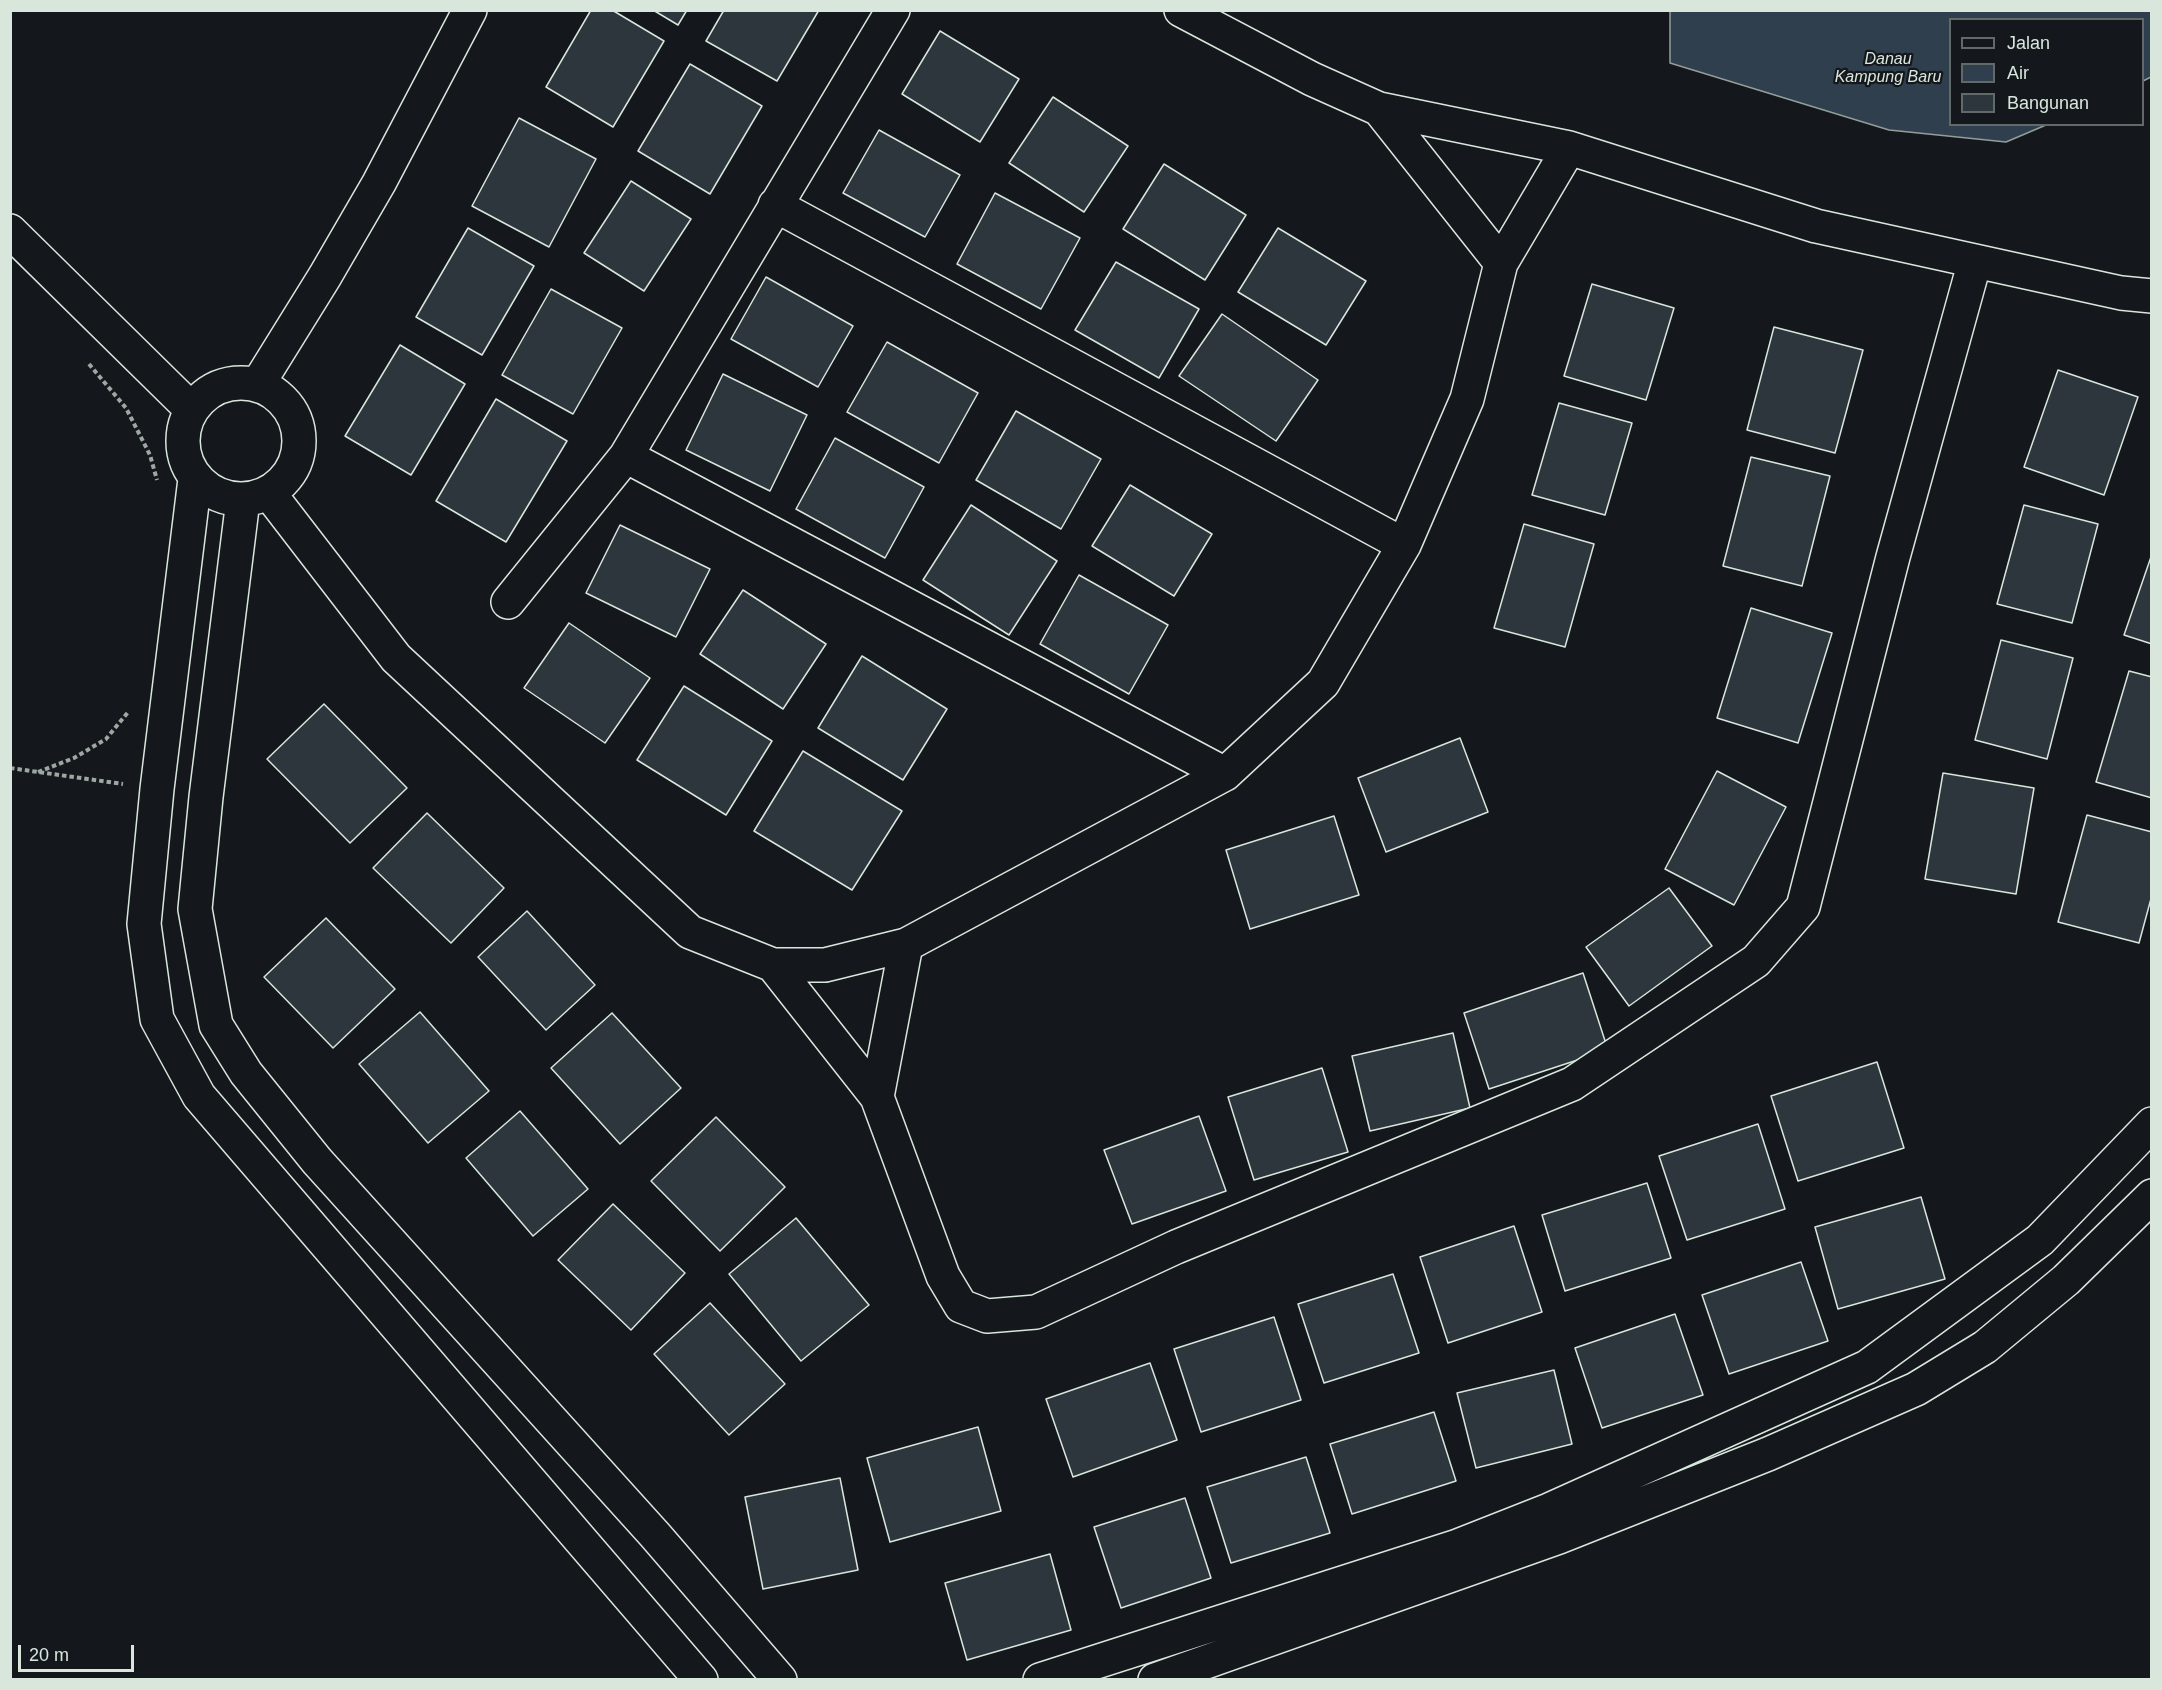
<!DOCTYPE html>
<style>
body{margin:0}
#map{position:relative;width:2162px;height:1690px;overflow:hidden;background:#14181c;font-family:Arial,sans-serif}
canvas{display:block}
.frame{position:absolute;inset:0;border:12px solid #d8e6dc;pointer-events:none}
.legend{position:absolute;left:1949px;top:18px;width:195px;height:108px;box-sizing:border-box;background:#14181c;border:2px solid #626a69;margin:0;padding:8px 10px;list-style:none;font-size:18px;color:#d8e6dc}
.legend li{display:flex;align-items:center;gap:12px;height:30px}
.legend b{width:30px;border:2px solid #626a69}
.scale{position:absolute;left:18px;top:1645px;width:116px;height:27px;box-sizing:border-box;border:3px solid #d8e6dc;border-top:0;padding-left:8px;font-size:18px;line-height:21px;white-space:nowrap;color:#d8e6dc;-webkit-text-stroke:4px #14181c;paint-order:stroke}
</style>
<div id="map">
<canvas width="2162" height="1690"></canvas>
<div class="frame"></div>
<ul class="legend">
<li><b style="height:8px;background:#14181c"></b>Jalan</li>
<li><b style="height:16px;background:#2f3f4d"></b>Air</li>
<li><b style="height:16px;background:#2c363c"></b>Bangunan</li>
</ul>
<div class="scale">20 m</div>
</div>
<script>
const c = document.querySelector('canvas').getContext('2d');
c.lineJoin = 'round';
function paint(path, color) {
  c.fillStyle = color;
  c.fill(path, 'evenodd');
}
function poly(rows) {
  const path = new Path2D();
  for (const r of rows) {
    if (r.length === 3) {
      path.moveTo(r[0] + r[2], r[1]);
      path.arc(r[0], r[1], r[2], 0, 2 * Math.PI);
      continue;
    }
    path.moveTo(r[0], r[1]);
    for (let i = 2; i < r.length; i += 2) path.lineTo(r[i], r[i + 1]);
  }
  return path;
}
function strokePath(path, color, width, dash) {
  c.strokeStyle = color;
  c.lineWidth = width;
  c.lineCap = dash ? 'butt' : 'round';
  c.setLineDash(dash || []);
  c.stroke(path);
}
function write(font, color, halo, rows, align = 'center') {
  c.font = font + ' Arial,sans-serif';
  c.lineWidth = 4.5;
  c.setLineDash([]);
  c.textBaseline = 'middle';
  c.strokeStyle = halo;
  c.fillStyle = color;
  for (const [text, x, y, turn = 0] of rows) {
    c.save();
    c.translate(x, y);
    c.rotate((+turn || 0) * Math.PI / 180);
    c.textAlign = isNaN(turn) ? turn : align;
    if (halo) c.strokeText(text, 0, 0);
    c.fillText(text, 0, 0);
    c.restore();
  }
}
const water = poly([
 [1670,11,2151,11,2151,77,2143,81,2142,20,1950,20,1950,124,2046,125,2006,142,1889,130,1670,63,1670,11]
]);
const building = poly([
 [591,10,612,10,664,41,613,127,546,87,591,10],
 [653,10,687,10,678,25,653,10],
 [724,10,819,10,777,81,706,41,724,10],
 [940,31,1019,79,980,142,902,94,940,31],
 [690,64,762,106,710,194,638,151,690,64],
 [1053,97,1128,146,1084,212,1009,163,1053,97],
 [519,118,596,159,549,247,472,206,519,118],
 [879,130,960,175,925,237,843,193,879,130],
 [1164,164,1246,215,1205,280,1123,229,1164,164],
 [631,181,691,219,644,291,584,253,631,181],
 [995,193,1080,238,1041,309,957,264,995,193],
 [468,228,534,266,482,355,416,317,468,228],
 [1278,228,1366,281,1326,345,1238,292,1278,228],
 [1116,262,1199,309,1159,378,1075,330,1116,262],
 [766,277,853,326,818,387,731,339,766,277],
 [1592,284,1674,308,1646,400,1564,376,1592,284],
 [551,289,622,328,573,414,502,375,551,289],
 [1222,314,1318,380,1276,441,1179,376,1222,314],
 [1774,327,1863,350,1835,453,1747,430,1774,327],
 [887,342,978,393,939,463,847,412,887,342],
 [400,345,465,384,411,475,345,436,400,345],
 [2058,370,2138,397,2104,495,2024,467,2058,370],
 [723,374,807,415,770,491,686,450,723,374],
 [496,399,567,441,506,542,436,501,496,399],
 [1559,403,1632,423,1605,515,1532,495,1559,403],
 [1016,411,1101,459,1061,529,976,480,1016,411],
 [835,438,924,487,885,558,796,509,835,438],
 [1751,457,1830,476,1802,586,1723,566,1751,457],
 [1130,485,1212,534,1174,596,1092,546,1130,485],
 [971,505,1057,561,1009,635,923,580,971,505],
 [2024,505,2098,524,2072,623,1997,604,2024,505],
 [1524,524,1594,544,1565,647,1494,628,1524,524],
 [620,525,710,569,676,637,586,593,620,525],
 [2152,554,2152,644,2124,635,2152,554],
 [1079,575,1168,625,1129,694,1040,644,1079,575],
 [743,590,826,644,783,709,700,654,743,590],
 [1751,608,1832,633,1798,743,1717,718,1751,608],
 [569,623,650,678,605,743,524,688,569,623],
 [2001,640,2073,658,2047,759,1975,740,2001,640],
 [862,656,947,709,903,780,818,728,862,656],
 [2129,671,2152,677,2152,798,2096,782,2129,671],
 [684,686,772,741,726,815,637,760,684,686],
 [324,704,407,788,350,843,267,759,324,704],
 [1460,738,1488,812,1386,852,1358,778,1460,738],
 [803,751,902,811,852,890,754,831,803,751],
 [1717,771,1786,807,1734,905,1665,869,1717,771],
 [1943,773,2034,788,2016,894,1925,879,1943,773],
 [427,813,504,888,451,943,373,868,427,813],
 [2087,815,2152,832,2152,895,2139,943,2058,922,2087,815],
 [1334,816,1359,895,1250,929,1226,850,1334,816],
 [1669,888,1712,946,1629,1006,1586,947,1669,888],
 [527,911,595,985,546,1030,478,957,527,911],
 [326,918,395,989,333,1048,264,977,326,918],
 [1583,973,1608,1050,1489,1089,1464,1013,1583,973],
 [420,1012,489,1091,428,1143,359,1064,420,1012],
 [612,1013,681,1088,620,1144,551,1068,612,1013],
 [1453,1033,1470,1108,1370,1131,1352,1056,1453,1033],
 [1877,1062,1904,1148,1798,1181,1771,1096,1877,1062],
 [1322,1068,1348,1152,1254,1180,1228,1097,1322,1068],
 [520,1111,588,1189,533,1236,466,1158,520,1111],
 [1199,1116,1226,1191,1132,1224,1104,1150,1199,1116],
 [716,1117,785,1187,720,1251,651,1181,716,1117],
 [1758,1124,1785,1209,1687,1240,1659,1156,1758,1124],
 [1647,1183,1671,1258,1565,1291,1542,1215,1647,1183],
 [1921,1197,1945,1279,1838,1309,1815,1227,1921,1197],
 [613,1204,685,1273,631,1330,558,1260,613,1204],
 [796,1218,869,1305,801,1361,729,1274,796,1218],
 [1514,1226,1542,1312,1448,1343,1420,1257,1514,1226],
 [1801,1262,1828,1341,1729,1374,1702,1295,1801,1262],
 [1393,1274,1419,1353,1324,1383,1298,1304,1393,1274],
 [710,1303,785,1384,729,1435,654,1354,710,1303],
 [1675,1314,1703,1395,1602,1428,1575,1348,1675,1314],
 [1274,1317,1301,1400,1201,1432,1174,1349,1274,1317],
 [1150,1363,1177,1440,1073,1477,1046,1399,1150,1363],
 [1554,1370,1572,1444,1476,1468,1457,1393,1554,1370],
 [1434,1412,1456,1481,1352,1514,1330,1444,1434,1412],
 [978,1427,1001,1511,890,1542,867,1458,978,1427],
 [1306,1457,1330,1533,1231,1563,1207,1487,1306,1457],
 [840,1478,858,1570,763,1589,745,1497,840,1478],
 [1185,1498,1211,1578,1121,1608,1094,1527,1185,1498],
 [1050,1554,1071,1630,967,1660,945,1583,1050,1554]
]);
const path = poly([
 [89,364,126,408,150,455,157,480],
 [10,768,123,784],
 [38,772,74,758,106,739,129,711]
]);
const minor = poly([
 [1181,10,1312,79,1379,109,1569,148,1816,226,2121,293,2152,296],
 [1379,109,1501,263],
 [775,205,1404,545],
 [10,231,191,409],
 [241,441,58],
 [258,384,325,276,379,183,470,10],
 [626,456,1225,774],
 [195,479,157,789,144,924,157,1019,199,1096,701,1680],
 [269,493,396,658,690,932,773,965,825,965,906,945,1225,774,1323,683,1404,545,1467,399,1501,263,1569,148],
 [243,500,206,797,195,909,216,1025,246,1073,317,1161,655,1535,780,1680],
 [508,602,626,456,893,10],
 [773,965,877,1097,943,1276,961,1306,987,1316,1036,1312,1176,1247,1572,1084,1756,961,1803,907,1893,557,1975,261],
 [877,1097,906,945],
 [1040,1680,1455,1547,1549,1510,1867,1367,2040,1240,2152,1124],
 [1155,1680,1559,1537,1768,1454,1916,1389,1985,1347,2066,1280,2152,1196]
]);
const waterNames = [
 ["Danau",1888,60],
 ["Kampung Baru",1888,78]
];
paint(water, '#2f3f4d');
strokePath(water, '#939e99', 1.5);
paint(building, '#2c363c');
strokePath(building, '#d8e6dc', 1.5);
strokePath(minor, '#d8e6dc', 36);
strokePath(path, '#9da8a2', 4, [4.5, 3]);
strokePath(minor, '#14181c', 33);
write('italic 16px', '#d8e6dc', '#14181c', waterNames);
</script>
